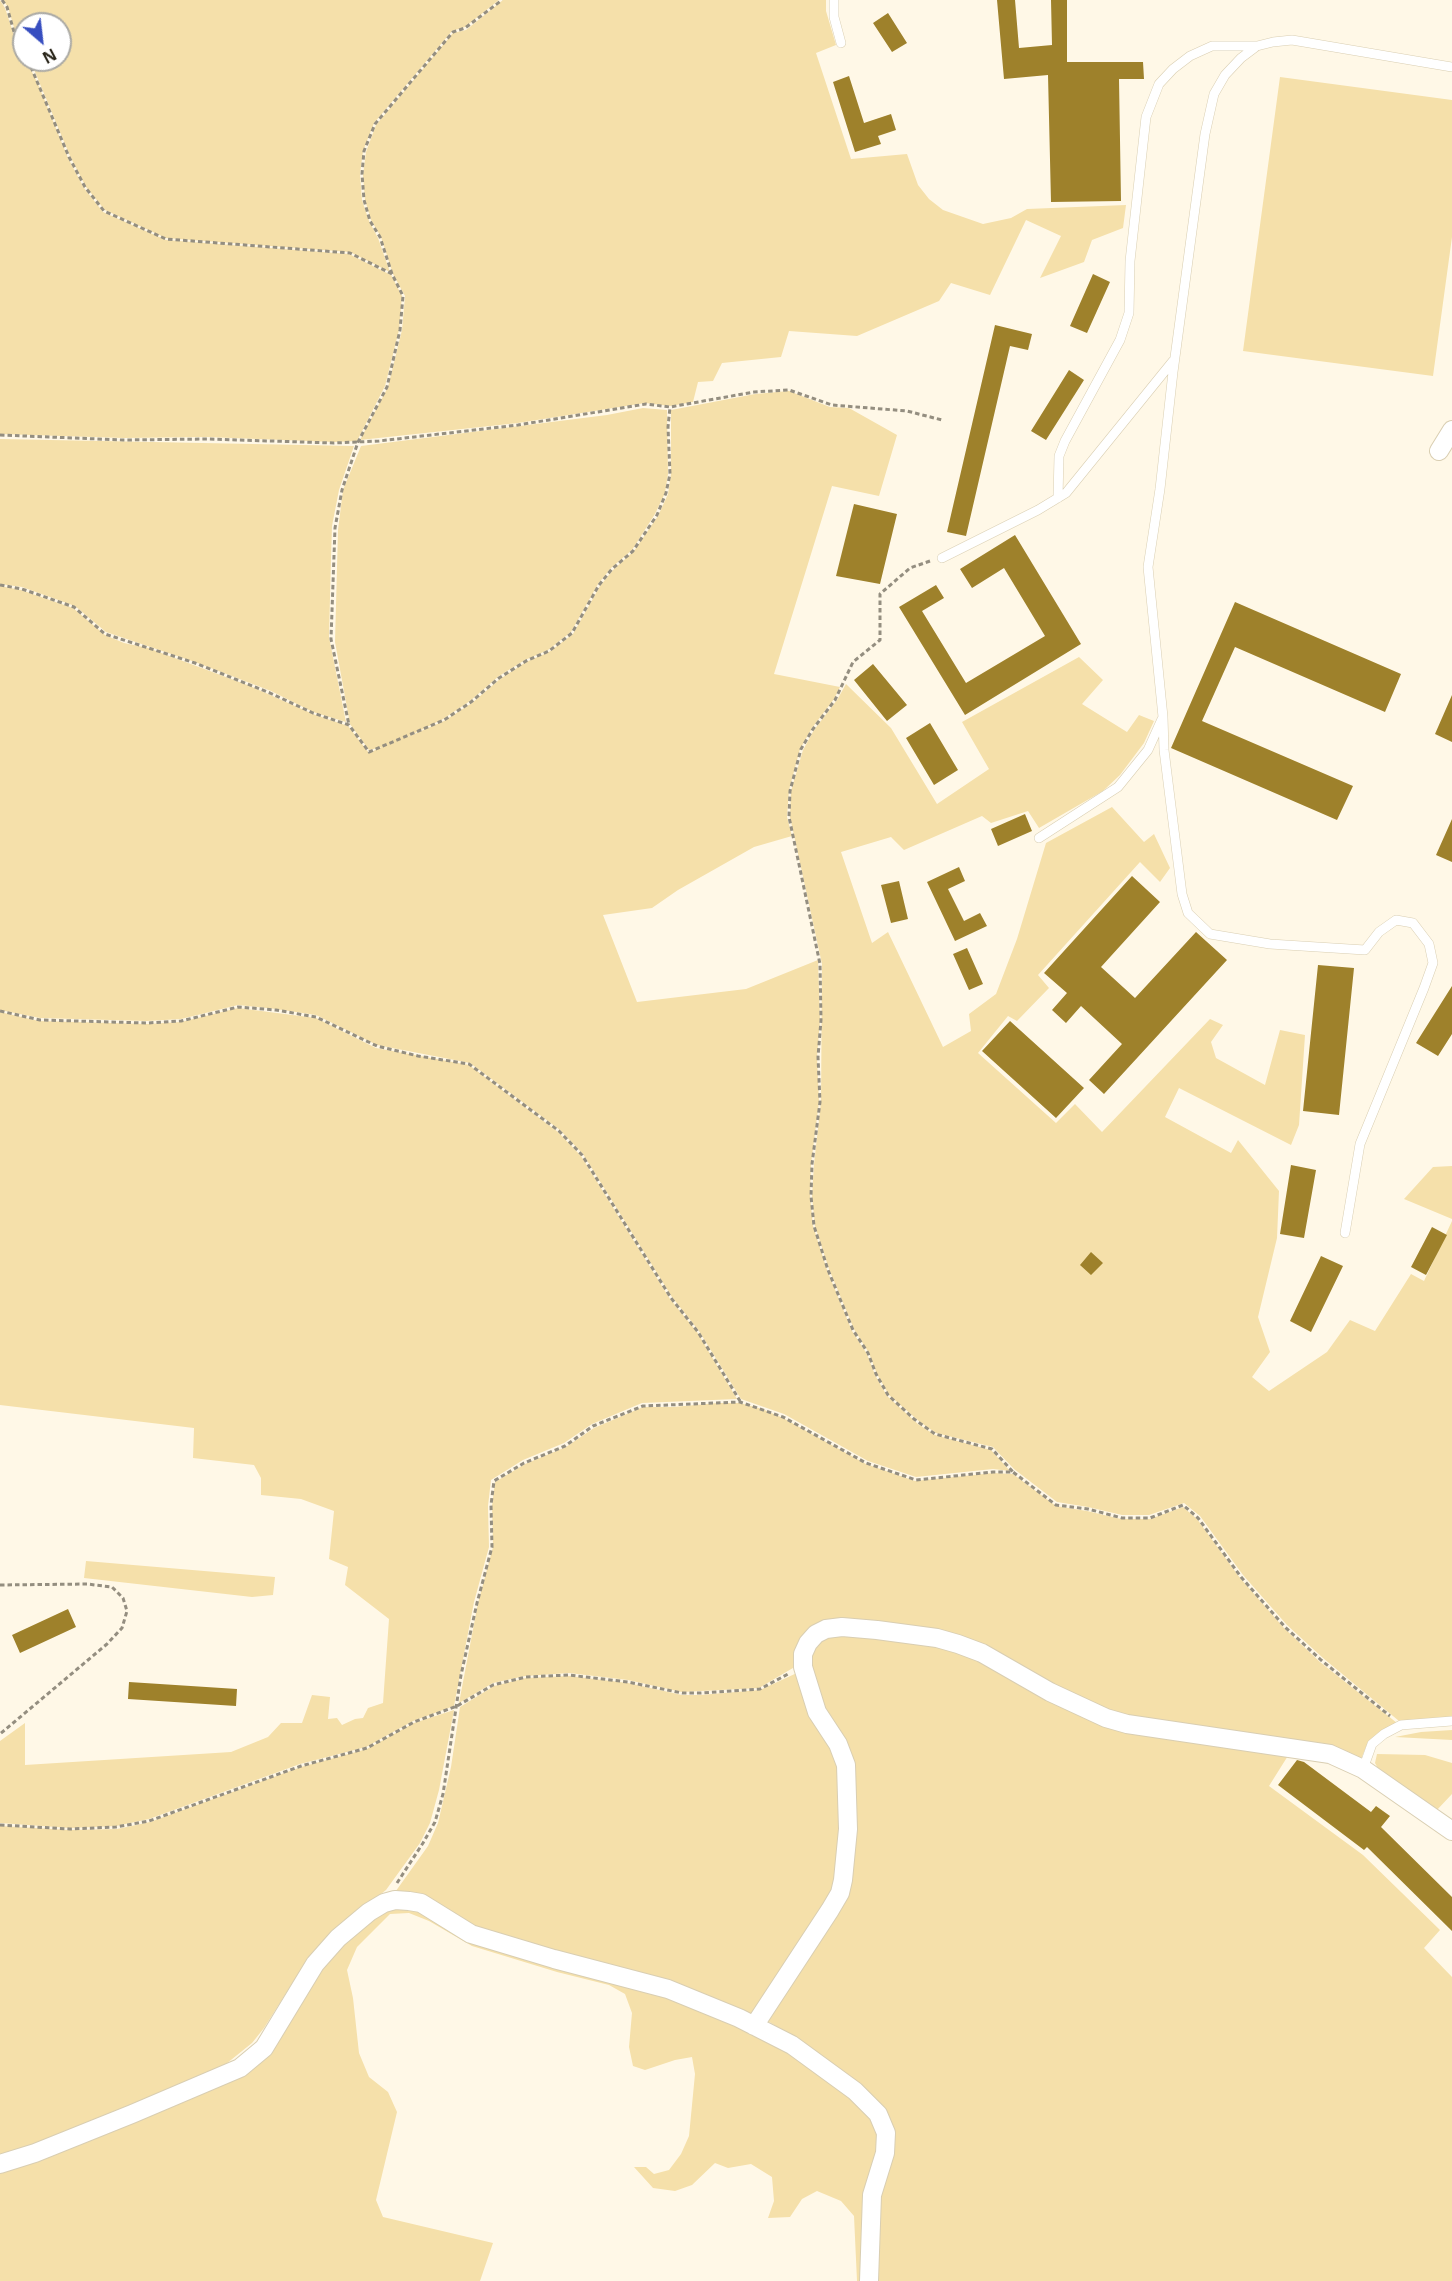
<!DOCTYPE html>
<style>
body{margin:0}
#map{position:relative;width:1452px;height:2281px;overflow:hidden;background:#fff8e7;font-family:"Open Sans",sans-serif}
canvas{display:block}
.north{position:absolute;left:12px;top:12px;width:60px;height:60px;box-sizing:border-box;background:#fff;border:2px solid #aaa9a4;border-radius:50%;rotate:152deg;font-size:16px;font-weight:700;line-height:24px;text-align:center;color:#2b271c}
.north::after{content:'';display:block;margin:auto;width:21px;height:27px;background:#374ec0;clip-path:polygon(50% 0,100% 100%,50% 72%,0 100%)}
</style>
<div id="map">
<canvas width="1452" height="2281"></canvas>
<div class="north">N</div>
</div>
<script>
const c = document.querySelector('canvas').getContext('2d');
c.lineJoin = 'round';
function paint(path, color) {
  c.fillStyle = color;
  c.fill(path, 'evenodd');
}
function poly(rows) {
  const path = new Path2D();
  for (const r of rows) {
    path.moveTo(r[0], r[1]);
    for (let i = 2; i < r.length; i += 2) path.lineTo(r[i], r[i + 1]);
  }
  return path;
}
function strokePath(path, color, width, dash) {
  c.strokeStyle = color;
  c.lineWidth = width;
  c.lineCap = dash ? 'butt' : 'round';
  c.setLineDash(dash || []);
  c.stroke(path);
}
const green = poly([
 [0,0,5,8,13,32,24,55,24,60,26,60,38,84,68,158,84,188,103,212,166,240,349,254,391,275,402,296,399,330,385,386,357,441,334,442,207,437,123,438,0,434],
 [3,0,499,0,465,27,452,31,374,123,363,151,360,174,362,200,369,221,378,238,390,272,350,252,166,238,105,210,86,187,70,156,30,60,60,60,60,24,24,24,24,49,15,31,8,7],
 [503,0,826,0,826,11,836,45,816,53,851,159,907,154,918,185,929,199,943,210,983,224,1011,218,1027,209,1126,205,1123,228,1092,240,1084,262,1040,278,1061,236,1026,220,990,295,951,283,939,301,857,336,789,331,781,357,722,363,713,381,698,382,693,402,670,406,645,403,518,423,360,440,388,387,402,330,405,296,393,274,381,237,371,220,365,200,363,175,366,152,376,125,453,33,466,30],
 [1280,77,1452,100,1452,237,1433,376,1243,351],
 [789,391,830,407,849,408,897,435,879,496,832,486,774,674,840,687,834,699,812,728,800,749,789,790,787,817,792,836,754,847,678,890,652,908,603,915,637,1002,746,989,818,960,820,1020,817,1057,819,1102,811,1164,810,1196,813,1226,827,1270,852,1331,867,1354,875,1375,887,1396,918,1424,935,1435,991,1450,1010,1471,993,1469,916,1477,868,1461,784,1414,741,1399,699,1331,672,1297,583,1154,560,1130,470,1063,377,1045,316,1015,276,1009,238,1005,181,1019,147,1021,40,1018,0,1010,0,586,21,590,73,608,105,635,124,643,148,648,250,686,313,714,348,726,369,753,382,747,369,750,350,724,335,642,338,530,343,490,361,446,607,415,643,408,667,410,668,474,665,493,655,514,632,550,611,568,598,584,571,632,548,650,525,660,499,676,470,701,443,719,405,738,444,721,472,703,500,679,526,662,549,652,573,634,600,586,613,570,634,551,658,516,668,494,671,474,671,410,755,394],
 [0,439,354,446,339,490,332,526,331,559,329,637,346,722,313,712,271,691,195,662,106,632,75,606,22,587,0,584],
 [1079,657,1103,680,1082,704,1127,732,1139,715,1154,721,1144,743,1120,775,1103,791,1039,828,1028,811,991,823,982,816,904,850,891,837,841,852,872,943,888,932,943,1047,971,1031,969,1014,996,994,1017,939,1046,843,1112,807,1144,842,1154,834,1170,868,1160,882,1140,862,1038,975,1049,988,1017,1021,1008,1016,978,1053,1056,1123,1075,1104,1102,1132,1210,1019,1223,1025,1211,1042,1216,1058,1265,1085,1280,1030,1305,1035,1299,1125,1291,1145,1179,1088,1165,1117,1231,1153,1238,1140,1279,1191,1277,1238,1258,1317,1270,1352,1252,1377,1269,1391,1327,1352,1350,1320,1375,1331,1411,1274,1424,1281,1452,1221,1452,1718,1399,1721,1323,1658,1287,1625,1243,1575,1200,1516,1184,1503,1149,1515,1122,1515,1088,1507,1057,1502,1014,1469,993,1447,936,1433,920,1422,889,1395,877,1374,869,1353,854,1329,829,1269,815,1226,812,1196,814,1164,821,1102,822,964,790,817,791,791,803,750,814,730,837,700,846,684,891,728,937,804,989,769,962,722],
 [238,1008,316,1018,376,1048,469,1065,558,1132,581,1156,670,1299,697,1332,737,1399,642,1403,592,1424,564,1443,523,1460,491,1480,488,1506,489,1547,474,1602,454,1706,413,1721,366,1747,300,1764,149,1819,116,1826,70,1828,0,1823,0,1741,25,1723,25,1765,231,1752,268,1737,281,1723,302,1723,312,1695,330,1697,328,1719,337,1718,342,1725,355,1719,363,1718,368,1708,383,1703,389,1619,345,1585,348,1567,329,1559,334,1511,301,1499,261,1495,261,1478,254,1465,193,1458,194,1428,0,1405,0,1012,39,1021,147,1024,181,1022],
 [1452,1166,1452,1219,1404,1199,1433,1167],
 [718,1403,740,1403,762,1409,783,1418,866,1464,915,1481,993,1473,1013,1474,1056,1506,1087,1511,1121,1519,1150,1519,1183,1507,1197,1519,1240,1578,1284,1628,1320,1662,1397,1723,1368,1742,1359,1764,1103,1712,1009,1659,825,1625,798,1665,759,1688,682,1692,628,1680,569,1673,525,1676,493,1683,459,1703,478,1603,493,1547,492,1506,495,1482,525,1464,566,1447,594,1428,643,1407,673,1407],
 [86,1561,275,1577,273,1595,252,1597,84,1578],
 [827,1632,936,1641,1105,1720,1291,1751,1269,1786,1363,1855,1440,1930,1424,1948,1452,1977,1452,2281,873,2281,879,2182,891,2141,803,2043,763,2018,832,1911,851,1797,806,1655],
 [799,1672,837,1751,840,1859,831,1894,752,2018,478,1932,393,1895,428,1846,438,1823,451,1767,460,1707,494,1686,526,1678,569,1676,628,1683,682,1695,700,1695,760,1690],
 [454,1710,439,1790,430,1823,420,1843,386,1890,346,1921,295,1979,264,2028,252,2043,221,2068,27,2149,0,2154,0,1826,69,1830,117,1829,150,1822,301,1767,367,1749,414,1723],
 [1452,1730,1452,1740,1395,1737,1421,1732],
 [1377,1754,1425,1755,1452,1763,1452,1794,1436,1811,1381,1774,1375,1763],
 [409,1905,737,2022,815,2066,880,2126,865,2281,857,2281,854,2216,841,2201,817,2191,802,2199,790,2217,768,2218,774,2201,772,2177,751,2164,728,2168,715,2163,692,2185,675,2191,653,2188,634,2167,646,2167,654,2174,669,2170,681,2154,689,2136,695,2074,692,2057,675,2060,645,2070,633,2066,629,2047,632,2013,625,1994,609,1985,557,1972,472,1946,429,1921,409,1913,390,1914,357,1947,347,1970,353,1998,359,2053,369,2077,388,2092,397,2112,376,2200,383,2217,493,2243,480,2281,0,2281,0,2168,242,2072,318,1966,371,1915]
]);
const building = poly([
 [997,0,1015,0,1019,48,1052,45,1051,0,1067,0,1067,62,1143,62,1144,79,1119,79,1121,201,1051,202,1048,75,1004,79],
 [888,13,907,43,892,52,873,23],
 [849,76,864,123,891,114,896,130,878,136,881,144,855,152,833,82],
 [1093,274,1110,282,1087,333,1070,326],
 [995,325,1032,334,1028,350,1010,346,966,536,947,532],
 [1069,370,1084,380,1046,440,1031,431],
 [854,504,897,514,880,584,836,576],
 [1015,535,1081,644,965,715,899,607,936,585,944,598,922,611,966,683,1045,636,1004,568,972,588,960,569],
 [1235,602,1401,674,1385,712,1235,647,1202,721,1353,786,1337,820,1171,748],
 [873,664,907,705,887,721,854,680],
 [1452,695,1452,742,1435,734],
 [930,723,958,770,934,785,906,738],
 [1025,814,1032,831,998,846,991,829],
 [1452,819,1452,862,1436,855],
 [959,867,965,881,948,889,964,921,980,913,987,926,955,941,927,882],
 [1132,876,1160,902,1101,967,1135,998,1196,932,1227,960,1104,1094,1089,1080,1122,1044,1081,1006,1066,1023,1052,1010,1067,993,1044,973],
 [899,881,908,919,891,923,881,885],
 [967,948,983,984,969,990,953,954],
 [1318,965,1354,968,1339,1115,1303,1111],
 [1452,986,1452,1034,1438,1056,1416,1043],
 [1010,1021,1084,1088,1056,1118,982,1051],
 [1291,1165,1316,1170,1304,1238,1280,1234],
 [1432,1227,1447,1235,1426,1275,1411,1267],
 [1091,1252,1103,1263,1091,1275,1080,1265],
 [1321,1256,1343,1266,1311,1332,1290,1321],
 [68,1609,76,1627,20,1653,12,1635],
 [129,1682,237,1689,236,1706,128,1699],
 [1297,1760,1304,1762,1371,1812,1376,1806,1390,1816,1381,1827,1452,1897,1452,1931,1367,1847,1364,1850,1278,1785]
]);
const path = poly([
 [2,0,7,7,14,32,24,52],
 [28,60,69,157,85,187,104,211,166,239,350,253,392,274,403,296,400,330,387,387,358,442,342,490,335,528,331,639,349,725],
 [392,274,380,237,370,221,364,200,362,174,364,151,375,124,453,32,465,28,502,0],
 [0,435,123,440,207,439,334,443,379,441,518,425,646,404,670,407,754,392,789,390,832,405,907,411,942,420],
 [930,561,910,568,880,594,880,640,853,662,835,700,813,729,801,749,790,791,789,817,820,964,821,1020,818,1057,820,1102,812,1164,811,1196,814,1226,828,1270,853,1330,868,1353,876,1374,888,1395,914,1419,935,1434,992,1449,1013,1472],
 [0,585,22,589,74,607,105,634,195,663,270,693,313,713,349,725,369,752,444,720,471,702,499,678,526,661,549,651,572,633,599,585,612,569,633,551,657,515,666,493,670,474,668,427,670,407],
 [0,1011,40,1020,147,1023,181,1021,238,1007,276,1010,316,1017,377,1046,418,1056,469,1064,559,1131,582,1155,671,1298,698,1332,740,1401],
 [0,1585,87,1584,112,1587,123,1598,127,1611,122,1628,107,1644,0,1734],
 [0,1825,70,1829,116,1827,149,1821,301,1766,367,1748,414,1722,457,1706,493,1685,526,1677,569,1675,628,1682,682,1693,700,1693,760,1689,788,1674],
 [397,1883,423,1843,435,1822,443,1794,461,1675,477,1603,492,1547,491,1505,494,1481,524,1463,565,1446,593,1426,643,1406,740,1402,783,1417,866,1463,916,1480,993,1472,1013,1472,1056,1505,1088,1509,1122,1518,1150,1518,1183,1505,1198,1518,1241,1577,1285,1627,1321,1660,1390,1716]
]);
const lane = poly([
 [834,0,834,17,841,43],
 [1058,498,1059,456,1065,441,1120,340,1129,313,1130,261,1146,117,1159,84,1173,69,1190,56,1212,46,1257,46],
 [942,558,1038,510,1066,493,1173,361],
 [1039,838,1118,787,1148,750,1162,719],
 [1345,1233,1360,1144,1424,988,1433,963,1429,944,1413,923,1396,920,1379,932,1365,950,1270,944,1210,934,1188,913,1182,894,1164,750,1163,717,1148,567,1160,489,1173,372,1205,134,1214,94,1225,75,1241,58,1257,46,1273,42,1292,40,1452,67],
 [1363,1769,1372,1744,1384,1734,1401,1725,1452,1721]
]);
const street = poly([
 [1439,451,1452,430],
 [754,2026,830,1910,840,1893,843,1880,848,1829,846,1765,838,1744,817,1712,803,1667,803,1654,808,1643,816,1634,826,1629,842,1627,877,1630,937,1638,958,1644,982,1653,1050,1692,1106,1718,1127,1724,1330,1754,1363,1769,1452,1831],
 [0,2164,35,2153,132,2114,240,2068,264,2048,315,1964,338,1938,369,1912,384,1903,395,1900,409,1901,421,1903,471,1934,554,1959,668,1989,739,2018,792,2045,855,2091,878,2114,886,2133,885,2153,872,2195,869,2281]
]);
paint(green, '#f5e0aa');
paint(building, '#9e812b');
strokePath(lane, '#d9ceb2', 10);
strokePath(street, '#d9ceb2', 20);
strokePath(path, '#948e80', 3, [4.5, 3]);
strokePath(lane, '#fff', 9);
strokePath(street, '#fff', 18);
</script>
